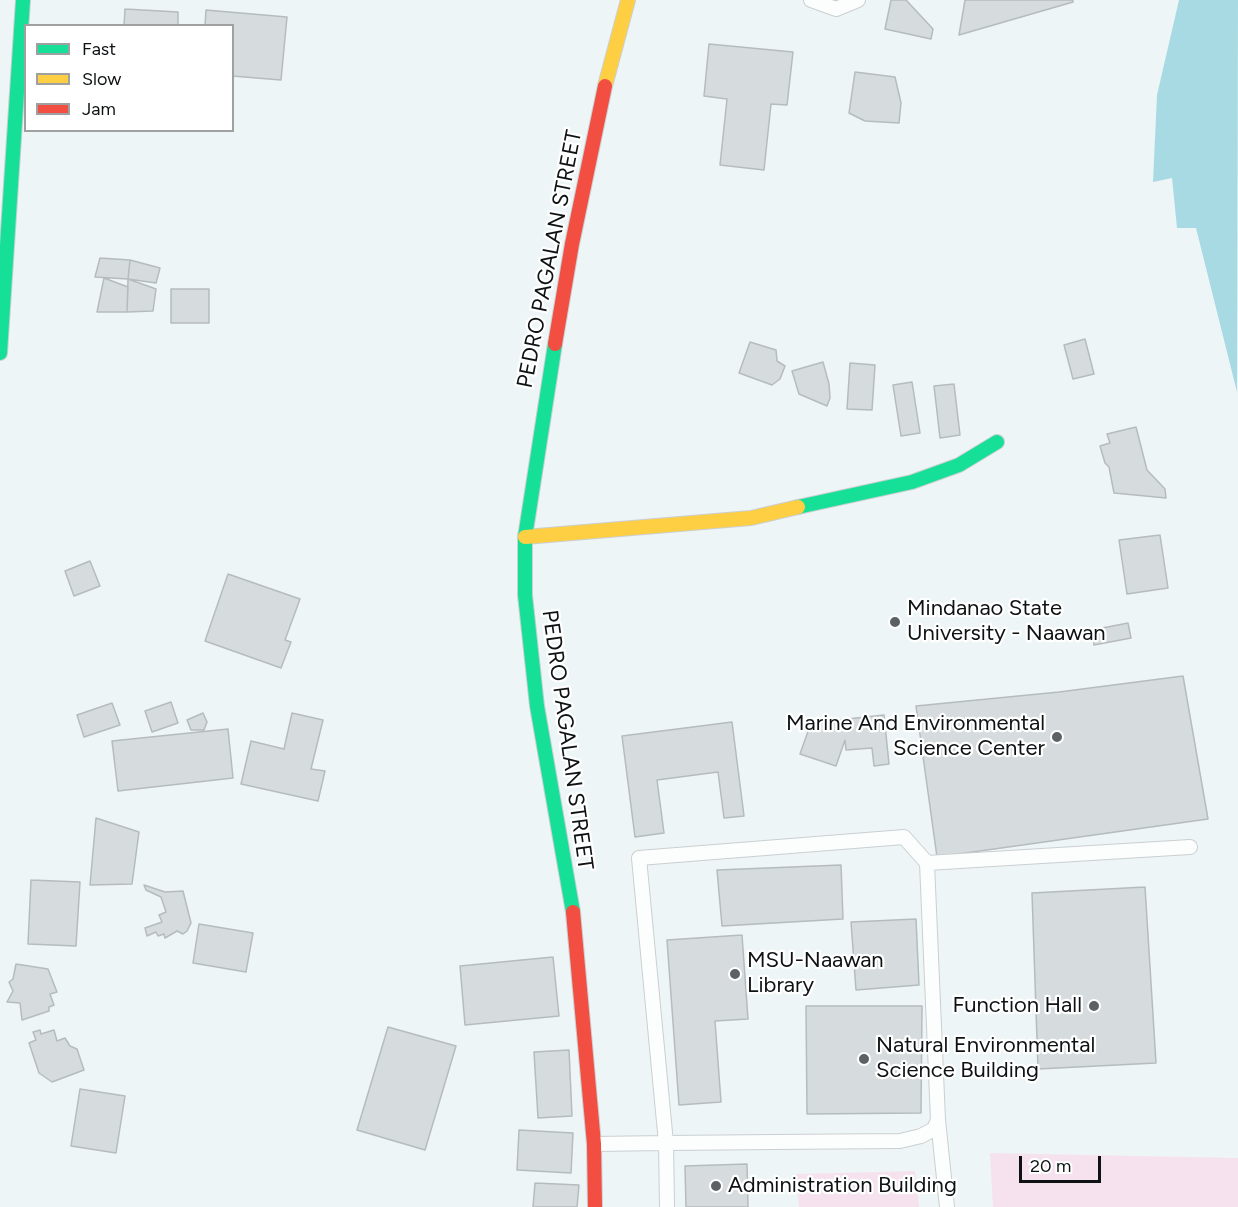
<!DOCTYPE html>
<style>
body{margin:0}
#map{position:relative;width:1238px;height:1207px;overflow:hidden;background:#eef5f7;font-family:Figtree,sans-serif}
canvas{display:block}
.legend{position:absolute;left:24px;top:24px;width:210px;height:108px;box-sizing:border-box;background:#fff;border:2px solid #9fa0a1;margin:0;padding:8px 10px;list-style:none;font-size:18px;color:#0e1213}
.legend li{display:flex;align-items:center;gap:12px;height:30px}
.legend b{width:30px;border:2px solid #9fa0a1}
.scale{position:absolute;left:1019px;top:1156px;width:82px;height:27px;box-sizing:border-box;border:3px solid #0e1213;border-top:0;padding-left:8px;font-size:18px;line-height:21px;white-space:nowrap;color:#0e1213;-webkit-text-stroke:4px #fff;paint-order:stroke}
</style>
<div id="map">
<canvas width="1238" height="1207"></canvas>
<ul class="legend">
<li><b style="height:8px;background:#16e098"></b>Fast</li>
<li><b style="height:8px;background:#ffcf43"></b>Slow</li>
<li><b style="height:8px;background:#f24e42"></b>Jam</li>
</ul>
<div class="scale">20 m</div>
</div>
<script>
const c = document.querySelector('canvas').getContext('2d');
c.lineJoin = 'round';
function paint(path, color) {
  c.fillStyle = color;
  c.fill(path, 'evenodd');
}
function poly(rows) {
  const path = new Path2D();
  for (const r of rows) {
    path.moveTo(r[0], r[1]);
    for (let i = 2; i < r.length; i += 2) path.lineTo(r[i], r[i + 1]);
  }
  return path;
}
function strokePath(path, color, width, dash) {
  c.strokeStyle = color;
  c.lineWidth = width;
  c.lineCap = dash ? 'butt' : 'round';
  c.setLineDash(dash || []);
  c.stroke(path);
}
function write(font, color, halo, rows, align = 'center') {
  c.font = font + ' Figtree,sans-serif';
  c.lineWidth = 4.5;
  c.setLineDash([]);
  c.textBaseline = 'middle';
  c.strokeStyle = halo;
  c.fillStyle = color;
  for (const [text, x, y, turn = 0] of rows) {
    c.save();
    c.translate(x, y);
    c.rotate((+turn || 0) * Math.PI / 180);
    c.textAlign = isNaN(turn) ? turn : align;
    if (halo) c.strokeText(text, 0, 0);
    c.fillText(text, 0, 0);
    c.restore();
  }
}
const green = poly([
 [990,1153,1238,1158,1238,1207,993,1207],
 [915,1171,919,1207,799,1207,796,1174]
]);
const water = poly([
 [1179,0,1238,0,1237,392,1196,228,1177,228,1172,178,1153,182,1157,95]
]);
const building = poly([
 [891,0,906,0,933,29,931,39,885,29,891,0],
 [965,0,1073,0,1073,2,959,35,965,0],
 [125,9,178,12,178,26,124,26,125,9],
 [206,10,287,17,281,80,232,76,232,26,205,26,206,10],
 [709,44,793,52,787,105,771,104,764,170,720,165,727,99,704,96,709,44],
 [855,72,895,77,901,103,899,123,865,121,849,113,855,72],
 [100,258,130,260,128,279,95,277,100,258],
 [130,260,160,268,156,283,128,279,130,260],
 [104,278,128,287,127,312,97,312,104,278],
 [128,279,156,289,153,311,127,312,128,279],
 [171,289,209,289,209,323,171,323,171,289],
 [1085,339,1094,374,1073,379,1064,345,1085,339],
 [750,342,776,350,777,361,785,366,780,379,772,385,739,373,750,342],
 [823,362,829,384,830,398,827,406,799,394,792,371,823,362],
 [850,363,875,365,872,410,847,409,850,363],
 [912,382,920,433,901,436,893,385,912,382],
 [954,384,960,435,940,438,934,386,954,384],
 [1136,427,1147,470,1165,489,1166,498,1114,493,1109,467,1105,463,1100,446,1110,443,1107,434,1136,427],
 [1160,535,1168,588,1127,594,1119,540,1160,535],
 [90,561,100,586,74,596,65,571,90,561],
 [228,574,300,599,285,640,291,642,281,668,205,641,228,574],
 [1128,623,1131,638,1094,645,1092,630,1128,623],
 [1183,676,1208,819,937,857,916,706,1059,692,1183,676],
 [171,702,178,723,152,732,145,711,171,702],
 [112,703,120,725,84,737,77,715,112,703],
 [203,713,207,722,204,730,191,730,187,720,203,713],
 [292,713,323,720,311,769,325,771,318,801,241,784,251,741,284,749,292,713],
 [884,715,889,764,874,766,872,748,846,750,845,740,836,766,800,754,811,723,884,715],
 [732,722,744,816,724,818,718,772,657,780,664,833,635,837,622,736,732,722],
 [228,729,233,778,118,791,112,741,228,729],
 [96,818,139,832,132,884,90,885,96,818],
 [841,865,843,919,722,926,717,870,841,865],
 [31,880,80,882,76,946,28,944,31,880],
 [144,885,165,892,183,891,191,923,187,931,183,934,177,931,165,938,164,934,158,936,156,932,147,936,145,928,162,922,159,915,166,912,161,897,146,890,144,885],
 [1145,887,1156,1063,1038,1069,1032,893,1145,887],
 [916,919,919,985,856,990,851,922,916,919],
 [199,924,253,933,246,972,193,963,199,924],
 [742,935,748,1019,715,1021,721,1102,679,1105,667,940,742,935],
 [553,957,559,1016,465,1025,460,966,553,957],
 [16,964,48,969,57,992,50,994,54,1005,49,1007,49,1011,22,1020,20,1003,7,1002,13,991,9,982,13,979,16,964],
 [806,1006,922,1006,921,1113,807,1114,806,1006],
 [388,1027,456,1046,425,1150,357,1130,388,1027],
 [40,1030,41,1034,54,1030,57,1041,65,1038,70,1046,77,1049,84,1070,52,1082,39,1073,29,1043,36,1040,33,1032,40,1030],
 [569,1050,572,1116,538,1118,534,1052,569,1050],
 [80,1089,125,1096,116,1153,71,1146,80,1089],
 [519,1130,573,1133,571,1173,517,1170,519,1130],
 [747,1164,748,1207,686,1207,685,1166,747,1164],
 [535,1183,579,1185,577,1207,533,1207,535,1183]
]);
const lane = poly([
 [811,0,836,9,858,0],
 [927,863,1190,847],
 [938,1120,947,1207],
 [594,1144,666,1143,775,1142,900,1141,921,1136,934,1129,938,1120,927,863,904,837,639,858,666,1143,667,1207]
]);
const fast = poly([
 [555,344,525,537,525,595,537,706,573,912],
 [0,353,23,0],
 [798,507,912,482,959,465,997,442]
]);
const slow = poly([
 [605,86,628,0],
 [525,537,751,518,798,507]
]);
const jam = poly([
 [555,344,572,244,605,86],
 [573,912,594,1144,595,1207]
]);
const markers = [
 [895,622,6,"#5c6163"],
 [1057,737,6,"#5c6163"],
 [735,974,6,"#5c6163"],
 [1094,1006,6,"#5c6163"],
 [864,1059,6,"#5c6163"],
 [716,1186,6,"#5c6163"]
];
const streetNames = [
 ["PEDRO PAGALAN STREET",550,259,-79],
 ["PEDRO PAGALAN STREET",567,740,82]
];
const poiNames = [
 ["Mindanao State",907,609],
 ["University - Naawan",907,634],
 ["Marine And Environmental",1045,724,"right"],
 ["Science Center",1045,749,"right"],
 ["MSU-Naawan",747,961],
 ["Library",747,986],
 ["Function Hall",1082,1006,"right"],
 ["Natural Environmental",876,1046],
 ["Science Building",876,1071],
 ["Administration Building",728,1186]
];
paint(green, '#f5e2ee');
paint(water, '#a7dae3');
paint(building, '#d6dcdd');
strokePath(building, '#b6bcbd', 1.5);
strokePath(lane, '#cacfd1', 16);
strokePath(fast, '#cacfd1', 16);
strokePath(slow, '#cacfd1', 16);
strokePath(jam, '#cacfd1', 16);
strokePath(lane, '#fcfefe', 14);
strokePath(fast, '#16e098', 14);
strokePath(slow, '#ffcf43', 14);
strokePath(jam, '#f24e42', 14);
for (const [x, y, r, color] of markers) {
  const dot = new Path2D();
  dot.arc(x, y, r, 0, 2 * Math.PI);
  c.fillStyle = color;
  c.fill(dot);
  strokePath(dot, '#fff', 2);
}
write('22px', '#0e1213', '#fff', streetNames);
write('22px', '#0e1213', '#fff', poiNames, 'left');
</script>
